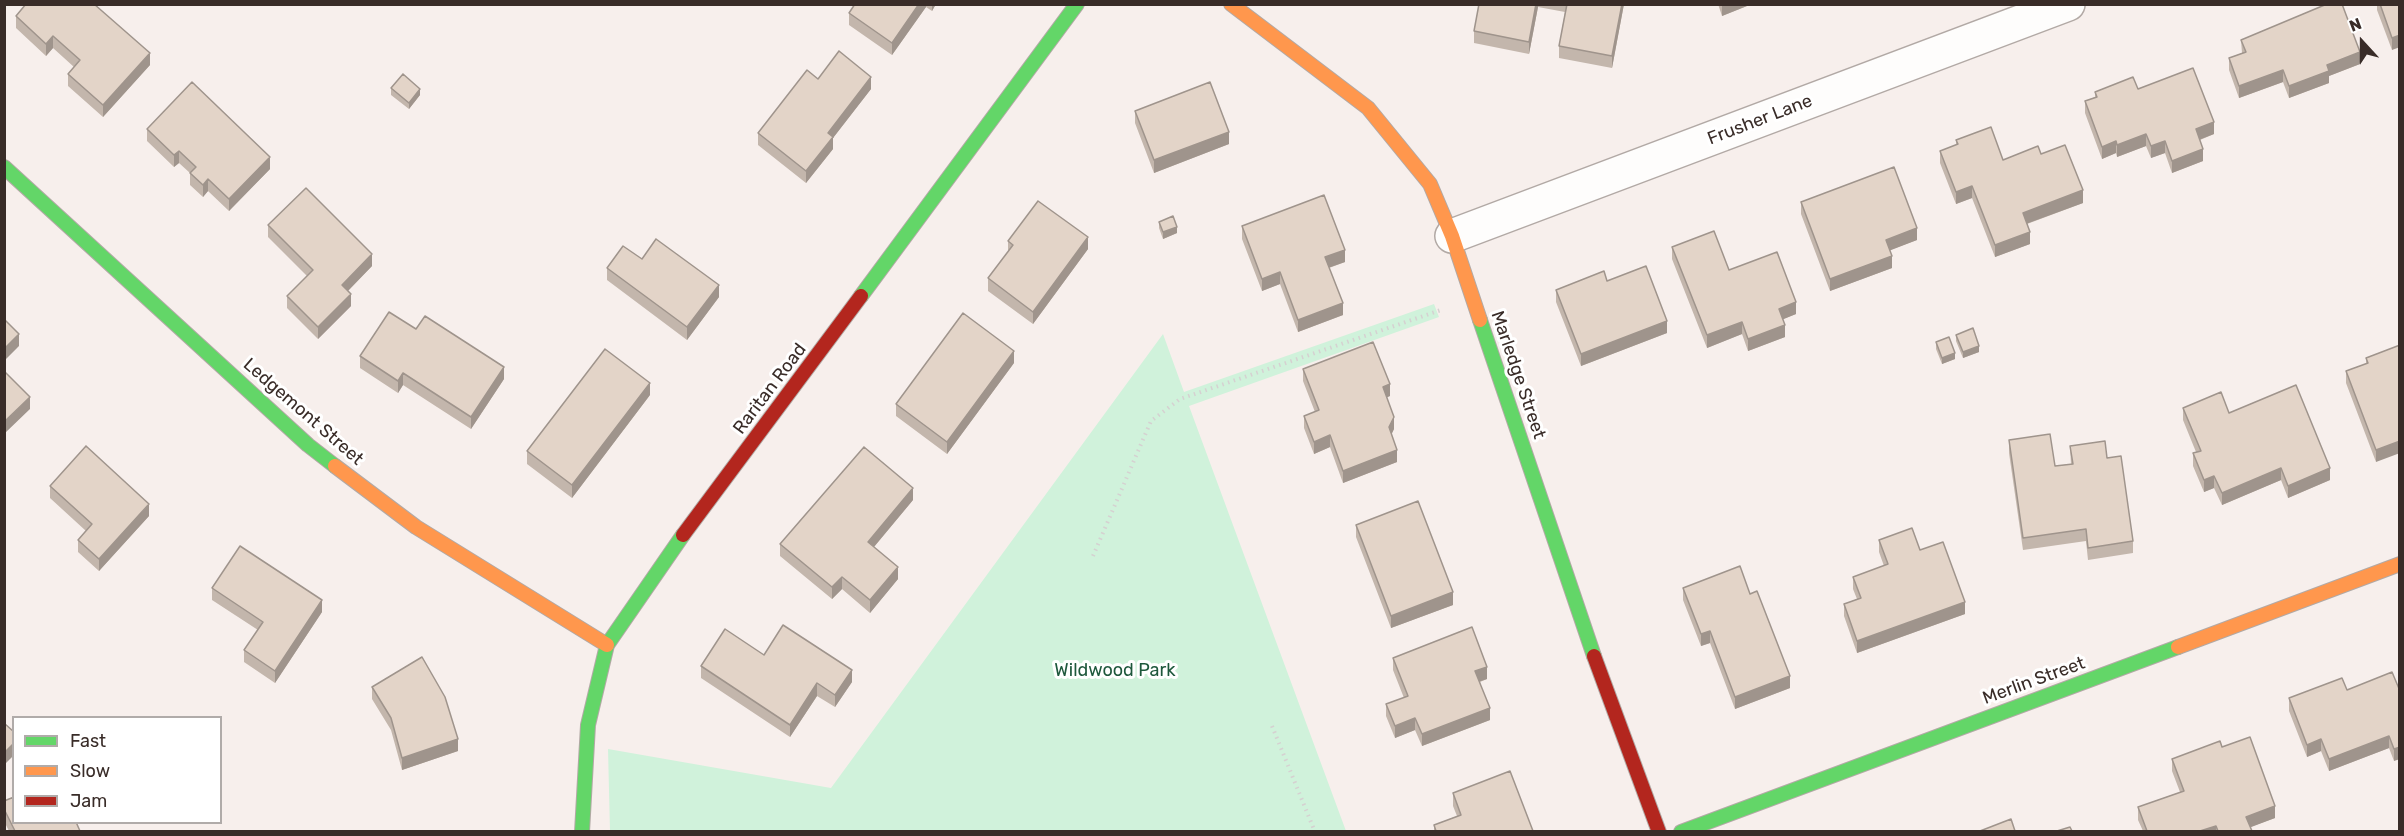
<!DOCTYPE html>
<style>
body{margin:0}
#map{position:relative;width:2404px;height:836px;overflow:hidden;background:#f7efec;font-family:Rubik,sans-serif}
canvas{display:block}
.frame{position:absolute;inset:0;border:6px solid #392c28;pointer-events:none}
.legend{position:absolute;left:12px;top:716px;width:210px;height:108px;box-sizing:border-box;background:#fff;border:2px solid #b0aba9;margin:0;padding:8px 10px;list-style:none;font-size:18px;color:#392c28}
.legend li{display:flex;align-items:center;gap:12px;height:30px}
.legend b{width:30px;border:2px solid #b0aba9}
.north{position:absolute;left:2332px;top:12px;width:60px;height:60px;-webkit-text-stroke:4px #fff;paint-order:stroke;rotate:339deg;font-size:16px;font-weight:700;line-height:24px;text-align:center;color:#392c28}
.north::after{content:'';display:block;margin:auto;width:21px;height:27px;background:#392c28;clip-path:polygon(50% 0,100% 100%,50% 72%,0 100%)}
</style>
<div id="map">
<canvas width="2404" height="836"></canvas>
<div class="frame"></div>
<ul class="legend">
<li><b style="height:8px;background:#63d668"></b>Fast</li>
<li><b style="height:8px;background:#ff974d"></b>Slow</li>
<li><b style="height:8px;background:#b3261e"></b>Jam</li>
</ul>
<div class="north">N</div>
</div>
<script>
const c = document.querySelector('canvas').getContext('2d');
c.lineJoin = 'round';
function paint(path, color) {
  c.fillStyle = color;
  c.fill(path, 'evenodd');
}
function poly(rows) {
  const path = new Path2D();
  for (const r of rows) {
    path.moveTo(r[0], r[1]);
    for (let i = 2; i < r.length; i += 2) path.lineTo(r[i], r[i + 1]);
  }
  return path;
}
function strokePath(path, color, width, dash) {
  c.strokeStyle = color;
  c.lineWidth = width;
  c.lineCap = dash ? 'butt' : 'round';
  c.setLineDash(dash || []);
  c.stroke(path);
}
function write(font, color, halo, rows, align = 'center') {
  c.font = font + ' Rubik,sans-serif';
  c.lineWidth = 6;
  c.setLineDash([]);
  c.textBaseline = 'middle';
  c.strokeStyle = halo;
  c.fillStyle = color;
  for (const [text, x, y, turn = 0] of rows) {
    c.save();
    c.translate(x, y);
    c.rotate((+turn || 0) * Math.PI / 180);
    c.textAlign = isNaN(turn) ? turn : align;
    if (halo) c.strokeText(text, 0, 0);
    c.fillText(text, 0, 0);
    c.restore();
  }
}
const green = poly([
 [1434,304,1439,317,1189,406,1346,831,610,831,608,749,831,788,1163,334,1184,392]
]);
const path = poly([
 [1093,556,1151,421,1180,399,1441,310],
 [1272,726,1315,832]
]);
const street = poly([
 [1452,236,2068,4]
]);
const fast = poly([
 [4,167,308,445,335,466],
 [861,296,1077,4],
 [1480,320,1594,656],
 [582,832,588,725,607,645,683,535],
 [1681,832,2178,647]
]);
const slow = poly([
 [1231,4,1368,108,1430,184,1452,236,1480,320],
 [335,466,416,527,607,645],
 [2178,647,2400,564]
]);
const jam = poly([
 [683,535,861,296],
 [1594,656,1659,832]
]);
const wall = poly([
 [855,4,936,4,932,11,926,7,892,55,849,25,849,13],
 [1479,4,1624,4,1612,68,1559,58,1559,46,1565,12,1538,7,1529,54,1474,43,1474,31],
 [1718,4,1752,4,1722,16],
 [2377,4,2400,4,2392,50,2377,10],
 [16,16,150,65,103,117,68,86,68,74,74,67,53,48,46,56,16,28],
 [2241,40,2360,64,2329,76,2329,83,2289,98,2283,82,2239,98,2229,70,2229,58,2242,53],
 [818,79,871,89,833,138,833,149,806,183,758,145,758,133],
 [391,88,420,95,409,109,391,95],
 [2138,89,2214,134,2200,140,2203,161,2172,173,2165,153,2151,158,2146,146,2117,157,2116,153,2102,159,2085,113,2085,101,2095,97,2095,92],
 [1135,111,1229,144,1154,173,1135,123],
 [147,129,270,169,229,211,208,191,203,197,190,185,190,173,179,163,174,167,147,141],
 [1956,140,2003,160,2041,154,2083,203,2027,224,2030,244,1995,257,1972,198,1956,204,1940,163,1940,151,1956,145],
 [1801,202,1917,240,1890,250,1892,268,1830,291,1801,214],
 [1159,222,1177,233,1163,239,1159,228],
 [268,225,372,266,348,291,351,306,318,339,287,308,287,296,307,276,268,237],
 [1242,226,1345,262,1329,268,1343,315,1298,332,1280,284,1262,291,1242,239],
 [1008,241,1088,249,1033,324,988,291,988,278,1008,252],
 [1672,247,1729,270,1796,314,1783,319,1785,337,1748,351,1742,334,1707,348,1672,259],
 [642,259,719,297,687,340,607,280,607,268],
 [1607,281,1667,333,1581,366,1556,302,1556,290],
 [416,329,504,379,471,429,403,385,398,393,360,368,360,356],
 [1956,335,1979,352,1963,358,1956,341],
 [1936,342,1955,359,1942,364,1936,349],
 [2400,345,2376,462,2346,383,2346,371,2366,364,2366,358],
 [1014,363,947,454,896,416,896,404],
 [1303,369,1390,396,1387,397,1394,429,1391,434,1397,462,1343,483,1330,447,1314,454,1304,428,1304,416,1315,412,1303,381],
 [650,395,572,498,527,464,527,451],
 [2183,408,2229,413,2330,480,2288,498,2281,480,2222,505,2214,488,2204,492,2193,466,2193,453,2196,452,2183,420],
 [2009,440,2055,466,2071,464,2070,446,2107,458,2133,541,2133,553,2088,560,2086,541,2023,550,2009,453],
 [50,486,149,516,99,571,78,552,78,540,86,531,50,498],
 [913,500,874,547,898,579,870,613,842,589,832,599,780,556,780,544],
 [1356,525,1453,605,1391,628,1356,537],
 [1879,540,1920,550,1965,614,1857,653,1844,616,1844,604,1857,599,1853,589,1853,577,1884,566,1879,552],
 [212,588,322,612,275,683,244,662,244,650,258,630,212,600],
 [1683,588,1750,594,1790,688,1735,709,1710,643,1701,646,1683,600],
 [764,655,852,682,835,707,817,696,790,737,701,678,701,666],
 [1393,658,1487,679,1480,682,1490,720,1422,746,1415,730,1395,738,1386,716,1386,704,1404,698,1393,670],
 [372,687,458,751,402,770,391,730,372,699],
 [2347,690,2400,691,2394,761,2389,748,2329,771,2321,751,2307,757,2289,711,2289,698],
 [2222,747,2275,818,2250,827,2252,831,2143,831,2138,820,2138,807,2180,792,2172,771,2172,759],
 [1453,793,1533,831,1434,831,1434,825,1457,816,1453,806],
 [4,801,80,831,9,831,4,821]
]);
const shadedWall = poly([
 [919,4,926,4,926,7,892,55,892,43],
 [932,4,936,4,932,11],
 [1536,4,1538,4,1538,7,1529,54,1529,42],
 [1622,4,1624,4,1612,68,1612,56],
 [1722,4,1752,4,1722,16],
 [2400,35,2400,47,2392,50,2392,38],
 [53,36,53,48,46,56,46,44],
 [2360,52,2360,64,2329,76,2329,83,2289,98,2289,86,2327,65],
 [150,53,150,65,103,117,103,105],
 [2283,70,2283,82,2239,98,2239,86],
 [871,77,871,89,833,138,833,149,806,183,806,171,828,133],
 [420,89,420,95,409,109,409,103],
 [2214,122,2214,134,2196,141,2196,129],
 [1229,132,1229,144,1154,173,1154,160],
 [2146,134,2146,146,2117,157,2117,145],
 [2116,141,2116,153,2102,159,2102,147],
 [2165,141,2165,153,2151,158,2151,146],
 [2203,149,2203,161,2172,173,2172,161],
 [179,151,179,163,174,167,174,155],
 [270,157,270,169,229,211,229,199],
 [208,179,208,191,203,197,203,185],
 [1972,186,1972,198,1956,204,1956,192],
 [2083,190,2083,203,2023,225,2023,213],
 [1177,227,1177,233,1163,239,1163,232],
 [1917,228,1917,240,1886,252,1886,240],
 [2030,232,2030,244,1995,257,1995,245],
 [1088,237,1088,249,1033,324,1033,312],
 [1345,250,1345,262,1325,269,1325,257],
 [372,254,372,266,342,297,342,285],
 [1892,256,1892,268,1830,291,1830,279],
 [1280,272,1280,284,1262,291,1262,279],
 [719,285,719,297,687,340,687,327],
 [351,294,351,306,318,339,318,327],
 [1796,302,1796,314,1779,321,1779,309],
 [1343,303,1343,315,1298,332,1298,320],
 [1667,321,1667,333,1581,366,1581,354],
 [1742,322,1742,334,1707,348,1707,335],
 [1785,325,1785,337,1748,351,1748,339],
 [19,334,19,346,4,361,4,349],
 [1979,346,1979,352,1963,358,1963,352],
 [1014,351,1014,363,947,454,947,442],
 [1955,353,1955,359,1942,364,1942,358],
 [504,367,504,379,471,429,471,417],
 [403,373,403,385,398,393,398,381],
 [650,383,650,395,572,498,572,485],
 [1390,384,1390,396,1383,399,1383,387],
 [30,397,30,409,4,434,4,422],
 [1394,417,1394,429,1389,440,1389,427],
 [1330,435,1330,447,1314,454,1314,442],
 [2400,441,2400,453,2376,462,2376,450],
 [1397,450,1397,462,1343,483,1343,471],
 [2281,468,2281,480,2222,505,2222,493],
 [2330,468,2330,480,2288,498,2288,486],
 [2214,476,2214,488,2204,492,2204,480],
 [913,488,913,500,868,554,868,542],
 [149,504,149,516,99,571,99,559],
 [898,567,898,579,870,613,870,600],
 [842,577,842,589,832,599,832,587],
 [1453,592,1453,605,1391,628,1391,616],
 [322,600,322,612,275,683,275,671],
 [1965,602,1965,614,1857,653,1857,641],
 [1710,631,1710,643,1701,646,1701,634],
 [1487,667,1487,679,1475,683,1475,671],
 [852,670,852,682,835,707,835,695],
 [1790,676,1790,688,1735,709,1735,697],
 [817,683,817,696,790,737,790,725],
 [1490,708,1490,720,1422,746,1422,734],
 [1415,718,1415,730,1395,738,1395,726],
 [2389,736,2389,748,2329,771,2329,759],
 [458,739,458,751,402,770,402,758],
 [2321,739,2321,751,2307,757,2307,745],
 [14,743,14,755,4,765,4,753],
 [2400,747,2400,759,2394,761,2394,749],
 [2275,806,2275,818,2246,829,2246,817],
 [2216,826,2216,831,2200,831]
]);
const building = poly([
 [26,4,94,4,150,53,103,105,68,74,80,60,53,36,46,44,16,16,26,4],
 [855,4,919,4,892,43,849,13,855,4],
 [1479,4,1536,4,1529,42,1474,31,1479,4],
 [1567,4,1622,4,1612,56,1559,46,1567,4],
 [2327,4,2342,4,2360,52,2327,65,2329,71,2289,86,2283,70,2239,86,2229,58,2246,52,2241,40,2327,4],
 [2380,4,2400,4,2400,35,2392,38,2380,4],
 [839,51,871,77,828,133,833,137,806,171,758,133,807,70,818,79,839,51],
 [2193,68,2214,122,2196,129,2203,149,2172,161,2165,141,2151,146,2146,134,2117,145,2116,141,2102,147,2085,101,2097,97,2095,92,2133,77,2138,89,2193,68],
 [403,74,420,89,409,103,391,88,403,74],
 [192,82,270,157,229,199,208,179,203,185,190,173,196,167,179,151,174,155,147,129,192,82],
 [1210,82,1229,132,1154,160,1135,111,1210,82],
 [1991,127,2003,160,2038,146,2041,154,2065,145,2083,190,2023,213,2030,232,1995,245,1972,186,1956,192,1940,151,1958,144,1956,140,1991,127],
 [1894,167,1917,228,1886,240,1892,256,1830,279,1801,202,1894,167],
 [306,188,372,254,342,285,351,294,318,327,287,296,313,270,268,225,306,188],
 [1324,195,1345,250,1325,257,1343,303,1298,320,1280,272,1262,279,1242,226,1324,195],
 [1038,201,1088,237,1033,312,988,278,1013,245,1008,241,1038,201],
 [1173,216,1177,227,1163,232,1159,222,1173,216],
 [1714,231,1729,270,1777,252,1796,302,1779,309,1785,325,1748,339,1742,322,1707,335,1672,247,1714,231],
 [656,239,719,285,687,327,607,268,623,246,642,259,656,239],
 [1646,266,1667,321,1581,354,1556,290,1604,271,1607,281,1646,266],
 [389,312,416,329,425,316,504,367,471,417,403,373,398,381,360,356,389,312],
 [963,313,1014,351,947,442,896,404,963,313],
 [4,319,19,334,4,349,4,319],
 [1973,328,1979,346,1963,352,1956,335,1973,328],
 [1949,337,1955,353,1942,358,1936,342,1949,337],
 [1373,342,1390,384,1383,387,1394,417,1389,427,1397,450,1343,471,1330,435,1314,442,1304,416,1319,410,1303,369,1373,342],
 [2400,345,2400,441,2376,450,2346,371,2368,363,2366,358,2400,345],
 [605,349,650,383,572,485,527,451,605,349],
 [4,371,30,397,4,422,4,371],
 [2296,385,2330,468,2288,486,2281,468,2222,493,2214,476,2204,480,2193,453,2201,451,2183,408,2221,392,2229,413,2296,385],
 [2050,434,2055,466,2073,464,2070,446,2105,441,2107,458,2121,456,2133,541,2088,548,2086,529,2023,538,2009,440,2050,434],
 [86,446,149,504,99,559,78,540,92,524,50,486,86,446],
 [864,447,913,488,868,542,898,567,870,600,842,577,832,587,780,544,864,447],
 [1418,501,1453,592,1391,616,1356,525,1418,501],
 [1912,528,1920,550,1943,542,1965,602,1857,641,1844,604,1861,598,1853,577,1888,564,1879,540,1912,528],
 [240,546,322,600,275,671,244,650,263,622,212,588,240,546],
 [1740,566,1750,594,1757,591,1790,676,1735,697,1710,631,1701,634,1683,588,1740,566],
 [783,625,852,670,835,695,817,683,790,725,701,666,725,629,764,655,783,625],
 [1472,627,1487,667,1475,671,1490,708,1422,734,1415,718,1395,726,1386,704,1408,696,1393,658,1472,627],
 [422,657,445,697,458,739,402,758,391,718,372,687,422,657],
 [2392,672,2400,691,2400,747,2394,749,2389,736,2329,759,2321,739,2307,745,2289,698,2342,678,2347,690,2392,672],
 [4,723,14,732,14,743,4,753,4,723],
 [2250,737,2275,806,2246,817,2252,831,2218,831,2216,826,2200,831,2147,831,2138,807,2184,791,2172,759,2220,741,2222,747,2250,737],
 [1510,771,1533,831,1436,831,1434,825,1461,815,1453,793,1510,771],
 [14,797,14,822,76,822,80,831,15,831,4,809,4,801,14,797],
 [2011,819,2015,831,1980,831,2011,819],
 [2070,827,2072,831,2057,831,2070,827]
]);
const streetNames = [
 ["Frusher Lane",1760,120,-21],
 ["Marledge Street",1518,375,71],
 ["Raritan Road",770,389,-53],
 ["Ledgemont Street",303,412,41],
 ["Merlin Street",2034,681,-20]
];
const parkNames = [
 ["Wildwood Park",1115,671]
];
paint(green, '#d0f2db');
strokePath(street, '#b2a9a5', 36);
strokePath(fast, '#b2a9a5', 16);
strokePath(slow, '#b2a9a5', 16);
strokePath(jam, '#b2a9a5', 16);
strokePath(path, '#d5d1d1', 4, [1.5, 4.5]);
strokePath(street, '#fefdfc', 33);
strokePath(fast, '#63d668', 14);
strokePath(slow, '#ff974d', 14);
strokePath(jam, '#b3261e', 14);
paint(wall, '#c3b6ac');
paint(shadedWall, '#9f948c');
paint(building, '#e3d4c8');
strokePath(building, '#9f948c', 1.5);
write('18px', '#392c28', '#fff', streetNames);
write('18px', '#1e583c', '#fff', parkNames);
</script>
